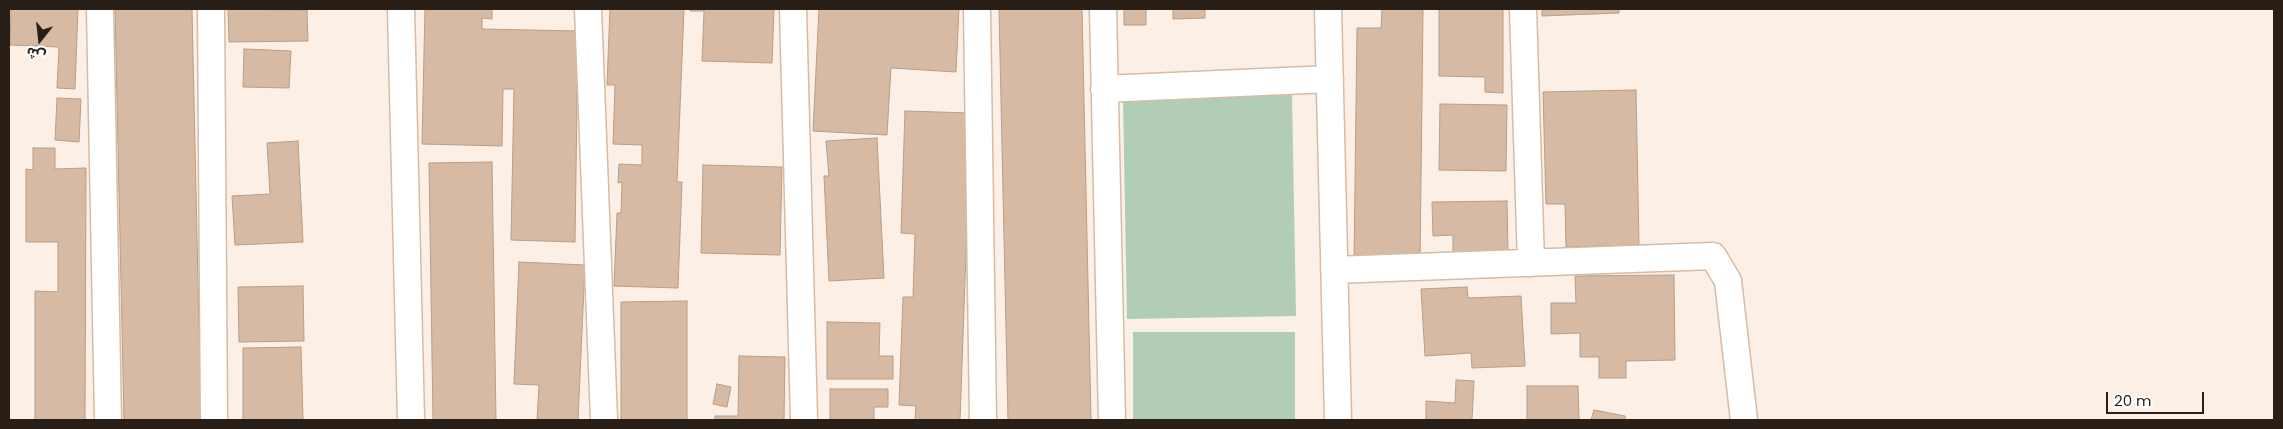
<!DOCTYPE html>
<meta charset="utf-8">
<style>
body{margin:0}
#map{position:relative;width:2283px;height:429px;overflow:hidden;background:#fbefe6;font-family:Poppins,"Noto Sans Arabic",sans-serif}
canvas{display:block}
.frame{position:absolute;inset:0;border:10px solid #291f16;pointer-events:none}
.north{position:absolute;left:15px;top:15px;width:50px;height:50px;-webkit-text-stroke:4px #fff;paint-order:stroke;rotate:196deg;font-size:14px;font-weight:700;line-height:20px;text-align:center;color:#291f16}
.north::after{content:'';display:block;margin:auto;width:18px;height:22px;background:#291f16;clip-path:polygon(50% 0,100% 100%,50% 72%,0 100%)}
.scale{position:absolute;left:2106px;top:392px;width:98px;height:22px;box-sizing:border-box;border:2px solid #291f16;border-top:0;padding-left:6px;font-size:15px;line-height:18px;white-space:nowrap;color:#291f16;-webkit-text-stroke:4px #fff;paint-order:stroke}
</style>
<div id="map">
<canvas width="2283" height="429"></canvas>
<div class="frame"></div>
<div class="north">ش</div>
<div class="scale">20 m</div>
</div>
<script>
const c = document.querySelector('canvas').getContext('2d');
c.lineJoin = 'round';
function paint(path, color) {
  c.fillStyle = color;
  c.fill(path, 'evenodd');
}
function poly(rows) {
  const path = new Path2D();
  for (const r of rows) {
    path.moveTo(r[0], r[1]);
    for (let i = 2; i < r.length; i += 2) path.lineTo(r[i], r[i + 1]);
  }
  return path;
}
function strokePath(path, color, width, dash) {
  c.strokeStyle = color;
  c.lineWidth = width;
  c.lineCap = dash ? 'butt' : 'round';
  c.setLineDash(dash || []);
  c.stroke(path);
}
const green = poly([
 [1292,95,1296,316,1127,319,1123,99],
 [1133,332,1295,332,1295,420,1133,420]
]);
const building = poly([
 [11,9,78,9,75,89,57,88,59,47,10,45,11,9],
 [115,9,192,9,201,420,124,420,115,9],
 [228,9,307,10,308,41,229,42,228,9],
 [425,9,492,9,492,19,482,18,482,29,578,31,575,242,511,240,514,89,503,89,502,146,422,144,425,9],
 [610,9,684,9,677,182,682,182,678,288,614,286,617,213,621,213,622,182,618,183,619,164,642,165,642,145,613,144,615,85,607,85,610,9],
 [691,9,774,9,772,63,702,61,704,11,690,11,691,9],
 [819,9,959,9,956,72,891,68,887,135,813,131,819,9],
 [999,9,1082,9,1091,420,1008,420,999,9],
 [1124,9,1146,9,1146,25,1124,25,1124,9],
 [1173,9,1205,9,1205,18,1173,19,1173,9],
 [1382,9,1423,9,1420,264,1354,263,1357,28,1381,28,1382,9],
 [1439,9,1503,9,1503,93,1485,92,1485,77,1439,76,1439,9],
 [1542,9,1619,9,1619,13,1542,16,1542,9],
 [244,49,291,51,289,88,243,87,244,49],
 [1636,90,1639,245,1566,247,1565,204,1546,204,1543,92,1636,90],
 [57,98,81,99,79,142,55,140,57,98],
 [1440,104,1507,105,1506,171,1439,170,1440,104],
 [905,111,971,113,960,420,915,420,916,406,899,405,903,297,913,297,915,234,901,233,905,111],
 [877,138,884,278,829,281,824,176,829,176,826,141,877,138],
 [298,141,303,242,235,245,232,196,270,194,267,143,298,141],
 [33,148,55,148,55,169,86,168,85,420,35,420,35,291,58,292,58,242,26,242,26,169,33,170,33,148],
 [492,162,496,420,433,420,429,163,492,162],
 [703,165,782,167,780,255,701,253,703,165],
 [1507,201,1508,251,1453,252,1453,235,1433,236,1432,202,1507,201],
 [519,262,585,265,578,420,537,420,539,385,514,384,519,262],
 [1674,275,1675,360,1626,361,1626,378,1599,378,1599,357,1580,357,1580,333,1551,334,1551,303,1576,303,1575,276,1674,275],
 [303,286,304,341,239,342,238,287,303,286],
 [1467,287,1468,298,1521,296,1525,366,1472,368,1471,353,1425,356,1421,289,1467,287],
 [687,301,687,420,621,420,621,302,687,301],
 [827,322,880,323,879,356,893,356,893,379,827,379,827,322],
 [301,347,303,420,243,420,243,348,301,347],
 [739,356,785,357,784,420,715,420,715,416,738,416,739,356],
 [1456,380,1474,381,1472,420,1426,420,1426,401,1455,403,1456,380],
 [717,384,731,387,727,407,713,404,717,384],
 [1527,386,1578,386,1579,420,1527,420,1527,386],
 [830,389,888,389,888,407,874,407,874,420,830,420,830,389],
 [1594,410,1625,416,1625,420,1591,420,1594,410]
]);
const street = poly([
 [100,9,108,420],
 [211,9,214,420],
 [401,9,411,420],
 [588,9,604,420],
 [793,9,804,420],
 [977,9,983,420],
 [1103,9,1112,420],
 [1328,9,1338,420],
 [1523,9,1531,263],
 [1104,89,1330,79],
 [1334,270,1713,256,1728,281,1744,420]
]);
paint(green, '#b2cdb5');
paint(building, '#d6baa3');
strokePath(building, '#b89d87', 1);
strokePath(street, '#d7bba4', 29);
strokePath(street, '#fff', 26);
</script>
